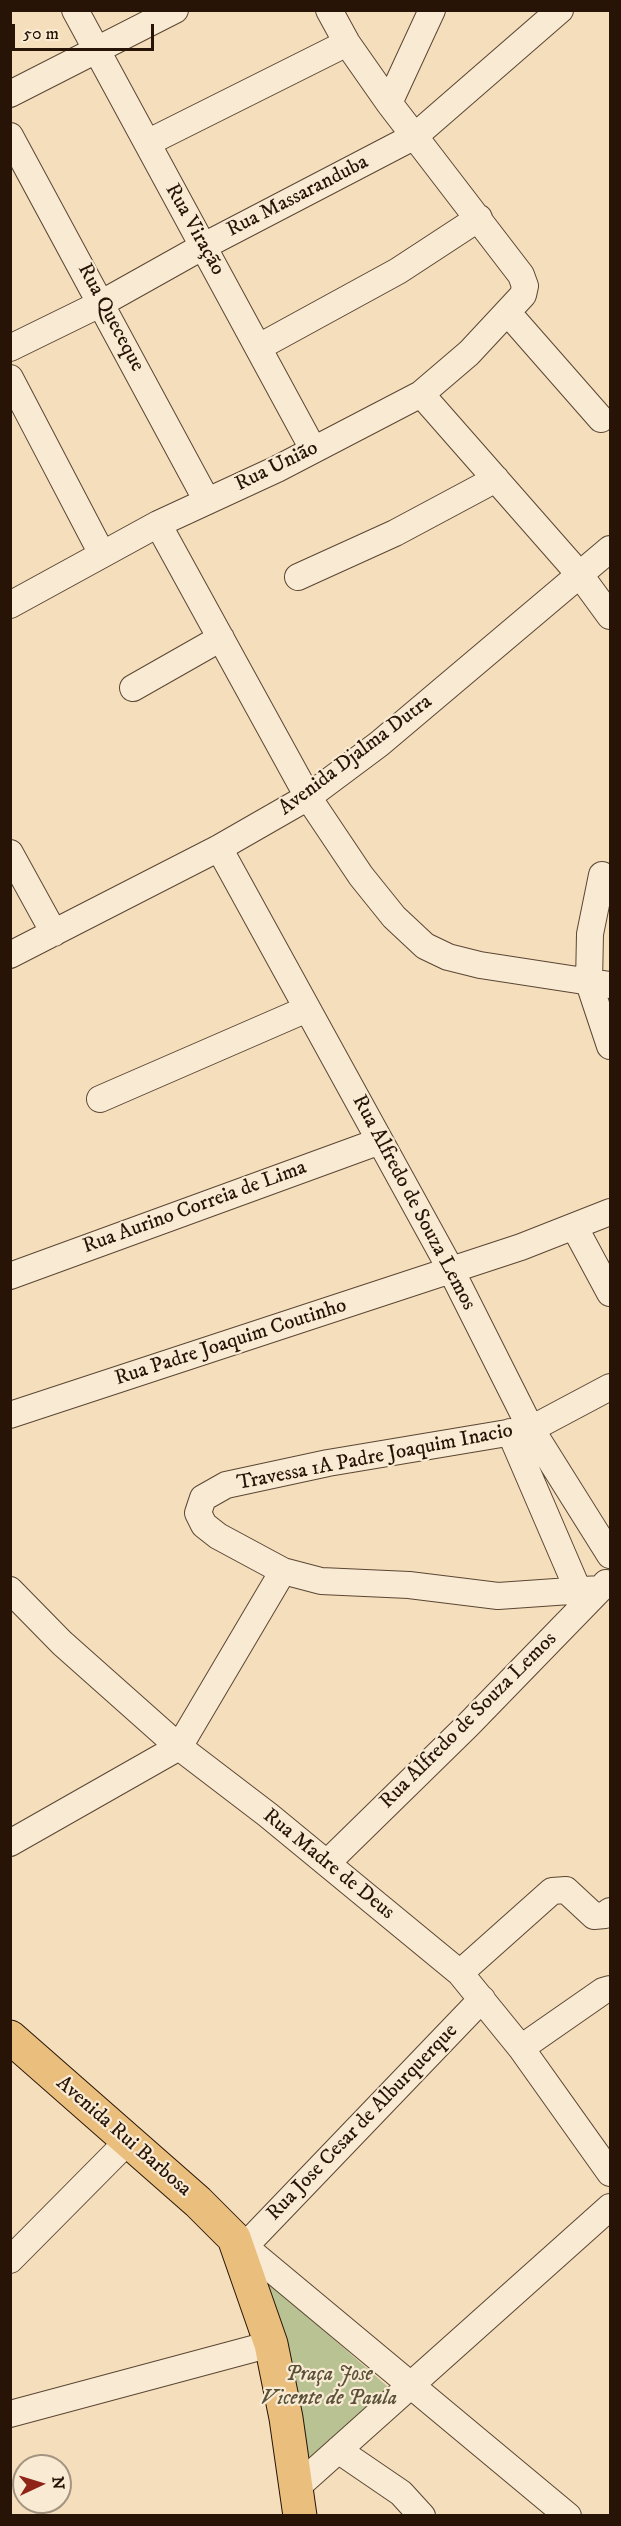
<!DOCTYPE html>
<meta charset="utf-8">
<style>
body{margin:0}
#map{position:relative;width:621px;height:2526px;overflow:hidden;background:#f5debb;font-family:"IM FELL DW Pica",serif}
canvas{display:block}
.frame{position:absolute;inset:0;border:12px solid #281407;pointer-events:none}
.north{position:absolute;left:12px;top:2454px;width:60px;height:60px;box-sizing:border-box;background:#f8ead3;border:2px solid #a59481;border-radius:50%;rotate:86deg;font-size:16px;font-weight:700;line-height:24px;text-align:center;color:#281407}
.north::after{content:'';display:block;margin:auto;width:21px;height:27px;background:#8f2418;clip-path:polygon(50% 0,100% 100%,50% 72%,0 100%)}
.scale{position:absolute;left:12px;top:24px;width:142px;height:27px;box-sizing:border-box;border:3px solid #281407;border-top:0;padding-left:8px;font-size:18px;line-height:21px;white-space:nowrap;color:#281407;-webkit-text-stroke:4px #f8ead3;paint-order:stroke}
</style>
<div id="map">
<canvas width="621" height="2526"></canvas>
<div class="frame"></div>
<div class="north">N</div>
<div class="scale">50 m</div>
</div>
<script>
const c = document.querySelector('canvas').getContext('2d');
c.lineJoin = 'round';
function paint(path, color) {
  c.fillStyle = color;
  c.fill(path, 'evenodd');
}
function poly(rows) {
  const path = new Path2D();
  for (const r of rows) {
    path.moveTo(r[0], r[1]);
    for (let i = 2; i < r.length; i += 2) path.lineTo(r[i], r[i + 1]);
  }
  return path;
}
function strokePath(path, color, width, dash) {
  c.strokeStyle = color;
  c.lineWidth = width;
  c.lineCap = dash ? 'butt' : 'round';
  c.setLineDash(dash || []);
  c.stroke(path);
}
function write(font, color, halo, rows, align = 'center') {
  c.font = font + ' "IM FELL DW Pica",serif';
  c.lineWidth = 4.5;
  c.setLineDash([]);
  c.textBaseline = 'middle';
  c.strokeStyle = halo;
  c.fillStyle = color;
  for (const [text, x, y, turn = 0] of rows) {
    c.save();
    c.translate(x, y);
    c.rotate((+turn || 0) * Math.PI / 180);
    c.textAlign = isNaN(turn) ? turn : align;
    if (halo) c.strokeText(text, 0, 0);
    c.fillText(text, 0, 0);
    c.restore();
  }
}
const green = poly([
 [252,2267,388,2387,304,2465]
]);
const minor = poly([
 [75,10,313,449],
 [10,94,175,10],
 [389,103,432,10],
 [10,136,207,501],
 [147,143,347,43],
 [508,313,601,419],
 [259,347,398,271,479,218],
 [10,348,102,303,202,247,415,136,560,10],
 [10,378,102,554],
 [421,394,580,575,610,616],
 [158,524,308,797,361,876,394,917,425,946,448,957,480,965,610,985],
 [298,577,395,533,496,479],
 [10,605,158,524,277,469,421,394,469,353,523,295,525,286,521,275,389,103,347,43,329,10],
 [133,688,221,638],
 [219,848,451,1270,531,1429,610,1555],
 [10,853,54,933],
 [602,875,590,934,589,983,610,1046],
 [10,955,219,848,308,797,379,744,610,549],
 [100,1099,307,1009],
 [575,1228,610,1293],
 [10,1276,380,1141],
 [10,1415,521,1247,610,1212],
 [510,1432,578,1590],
 [599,1589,498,1596,409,1585,321,1581,283,1571,218,1536,204,1525,198,1513,203,1498,226,1485,328,1463,531,1429,610,1387],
 [10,1590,62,1643,179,1747,268,1815,460,1973,521,2048,610,2173],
 [10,1843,179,1747,283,1571],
 [327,1863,468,1725,606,1583],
 [460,1973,552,1891,566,1890,594,1916,605,1915,610,1911],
 [521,2048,603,1991,610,1989],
 [234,2238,568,2516],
 [245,2246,482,1999],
 [10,2260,128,2141],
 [10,2414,271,2344],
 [338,2450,401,2493,422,2516],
 [298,2486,610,2207]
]);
const major = poly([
 [10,2037,198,2202,234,2238,271,2344,286,2418,300,2516]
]);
const streetNames = [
 ["Rua Massaranduba",298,197,-27],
 ["Rua Viração",194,230,61],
 ["Rua Queceque",110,318,62],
 ["Rua União",277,467,-26],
 ["Avenida Djalma Dutra",356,756,-37],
 ["Rua Alfredo de Souza Lemos",413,1203,62],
 ["Rua Aurino Correia de Lima",195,1208,-20],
 ["Rua Padre Joaquim Coutinho",231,1343,-18],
 ["Travessa 1A Padre Joaquim Inacio",375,1458,-11],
 ["Rua Alfredo de Souza Lemos",469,1721,-45],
 ["Rua Madre de Deus",328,1865,39],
 ["Rua Jose Cesar de Alburquerque",363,2123,-46],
 ["Avenida Rui Barbosa",123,2137,41]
];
const parkNames = [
 ["Praça Jose",329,2376],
 ["Vicente de Paula",329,2400]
];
paint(green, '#b8c292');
strokePath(minor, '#5b4634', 28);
strokePath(major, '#281407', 35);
strokePath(minor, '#f8ead3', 26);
strokePath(major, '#eabf7e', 33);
write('21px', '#281407', '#f8ead3', streetNames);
write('italic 21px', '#5a5138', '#f8ead3', parkNames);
</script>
